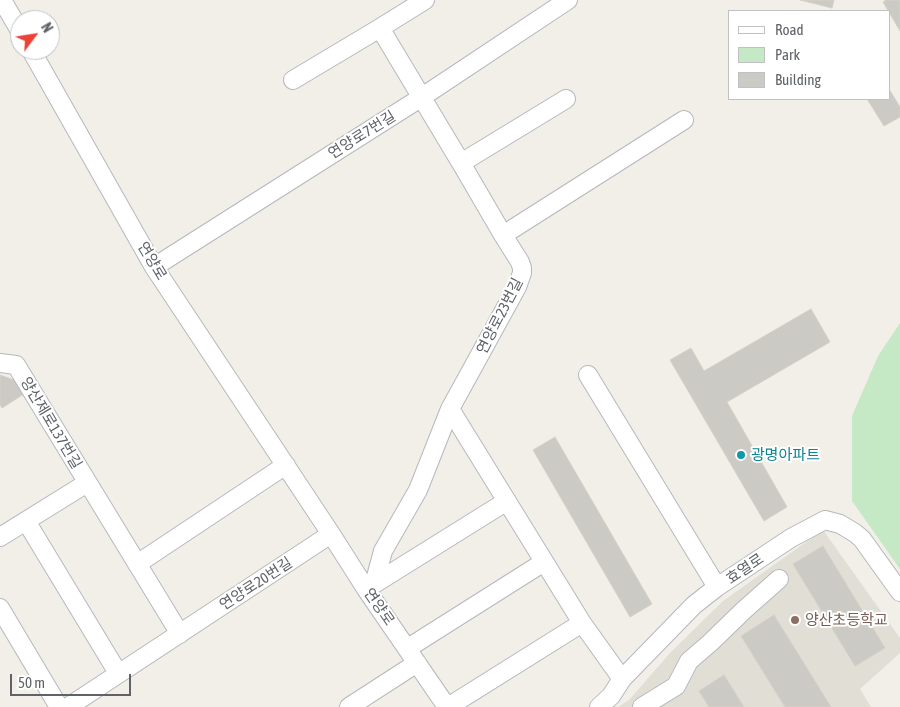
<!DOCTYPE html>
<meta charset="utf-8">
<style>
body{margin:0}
#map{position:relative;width:900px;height:707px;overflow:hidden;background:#f1efe8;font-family:"Asap Condensed",sans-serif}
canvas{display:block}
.legend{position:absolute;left:728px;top:10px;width:162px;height:90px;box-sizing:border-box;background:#fff;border:1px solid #bfc1c3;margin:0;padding:6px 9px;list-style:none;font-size:15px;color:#5f6368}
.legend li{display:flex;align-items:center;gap:10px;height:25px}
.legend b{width:25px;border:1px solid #bfc1c3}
.north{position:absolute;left:10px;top:10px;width:50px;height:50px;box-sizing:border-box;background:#fff;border:1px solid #bfc1c3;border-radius:50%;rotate:59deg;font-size:14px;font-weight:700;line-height:20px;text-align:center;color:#5f6368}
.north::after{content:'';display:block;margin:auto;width:18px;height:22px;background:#ea4335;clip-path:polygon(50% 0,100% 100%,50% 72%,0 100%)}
.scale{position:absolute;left:10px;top:674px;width:121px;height:22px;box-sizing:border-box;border:2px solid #5f6368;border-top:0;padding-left:6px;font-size:15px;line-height:18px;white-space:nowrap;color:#5f6368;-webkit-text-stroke:4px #fff;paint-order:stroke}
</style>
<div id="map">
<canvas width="900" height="707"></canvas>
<ul class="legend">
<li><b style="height:6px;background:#fff"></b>Road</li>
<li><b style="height:14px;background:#c5e8c5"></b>Park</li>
<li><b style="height:14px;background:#cccac5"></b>Building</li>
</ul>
<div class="north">N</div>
<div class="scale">50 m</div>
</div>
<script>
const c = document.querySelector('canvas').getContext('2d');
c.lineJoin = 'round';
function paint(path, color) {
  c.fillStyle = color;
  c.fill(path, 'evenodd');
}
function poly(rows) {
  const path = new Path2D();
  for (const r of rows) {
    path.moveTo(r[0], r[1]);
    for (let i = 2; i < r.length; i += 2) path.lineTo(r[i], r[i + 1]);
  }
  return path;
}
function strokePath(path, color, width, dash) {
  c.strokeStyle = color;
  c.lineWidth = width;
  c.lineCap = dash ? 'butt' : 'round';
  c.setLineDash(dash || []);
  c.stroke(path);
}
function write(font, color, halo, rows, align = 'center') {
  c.font = font + ' "Asap Condensed","Noto Sans KR",sans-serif';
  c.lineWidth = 4;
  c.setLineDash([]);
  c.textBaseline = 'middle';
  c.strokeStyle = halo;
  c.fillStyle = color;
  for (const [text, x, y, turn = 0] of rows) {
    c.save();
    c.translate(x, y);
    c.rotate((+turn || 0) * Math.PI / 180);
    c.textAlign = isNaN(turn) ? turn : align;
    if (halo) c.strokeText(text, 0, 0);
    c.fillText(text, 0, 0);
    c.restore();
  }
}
const education = poly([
 [823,530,900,638,900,653,860,689,871,707,618,707,629,700,670,653,723,601]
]);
const green = poly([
 [900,323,900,569,852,501,852,416,878,356]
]);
const building = poly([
 [800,0,834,0,832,8,800,0],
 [886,0,900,0,900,31,883,2,886,0],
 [889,89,900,107,900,117,884,126,867,99,889,99,889,89],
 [811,309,830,342,727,402,787,507,764,521,670,360,691,348,704,371,811,309],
 [0,375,14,380,24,394,2,408,0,405,0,375],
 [555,437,652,604,630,617,533,450,555,437],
 [823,546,885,648,855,666,793,564,823,546],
 [774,615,831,707,785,707,741,636,774,615],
 [724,675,744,707,709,707,699,691,724,675]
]);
const minor = poly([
 [2,0,20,31],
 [425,0,380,28,461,163,566,99],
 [31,50,154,267,331,534,366,589,447,707],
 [293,80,380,28],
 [461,163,503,235],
 [154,267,422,97,568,0],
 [0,363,16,365,180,634],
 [588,375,717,587],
 [450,409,582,623,622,679],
 [26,521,118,673],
 [0,537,87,483],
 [137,564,286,465],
 [374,584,507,501],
 [366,589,374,584,383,551,418,490,450,409,517,287,522,273,522,268,520,262,503,235,684,120],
 [0,608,59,707],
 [408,648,544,562],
 [68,707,331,534],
 [349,707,417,663],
 [448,707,582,623],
 [599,707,611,696,622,679,694,605,717,587,791,538,825,520,840,524,855,533,862,539,900,592],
 [642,707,676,686,689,661,710,643,744,610,779,579]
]);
const markers = [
 [741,455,5,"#0f9aa8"],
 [795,620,5,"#8d6e63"]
];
const streetNames = [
 ["연양로7번길",362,135,-32],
 ["연양로",152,261,59],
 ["연양로23번길",500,316,-63],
 ["양산제로137번길",51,423,59],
 ["효열로",745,569,-34],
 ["연양로20번길",256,584,-33],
 ["연양로",379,607,55]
];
const cultureNames = [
 ["광명아파트",751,455]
];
const educationNames = [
 ["양산초등학교",805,620]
];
paint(education, '#e1ded6');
paint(green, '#c5e8c5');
paint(building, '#cccac5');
strokePath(building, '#d6d1c6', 1);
strokePath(minor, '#b5b8bc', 20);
strokePath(minor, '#fff', 18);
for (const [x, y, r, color] of markers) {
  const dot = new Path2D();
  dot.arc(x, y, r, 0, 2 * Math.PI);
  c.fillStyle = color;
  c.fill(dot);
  strokePath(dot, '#fff', 2);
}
write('15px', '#5f6368', '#fff', streetNames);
write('15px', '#0d838f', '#fff', cultureNames, 'left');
write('15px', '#785e54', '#fff', educationNames, 'left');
</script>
